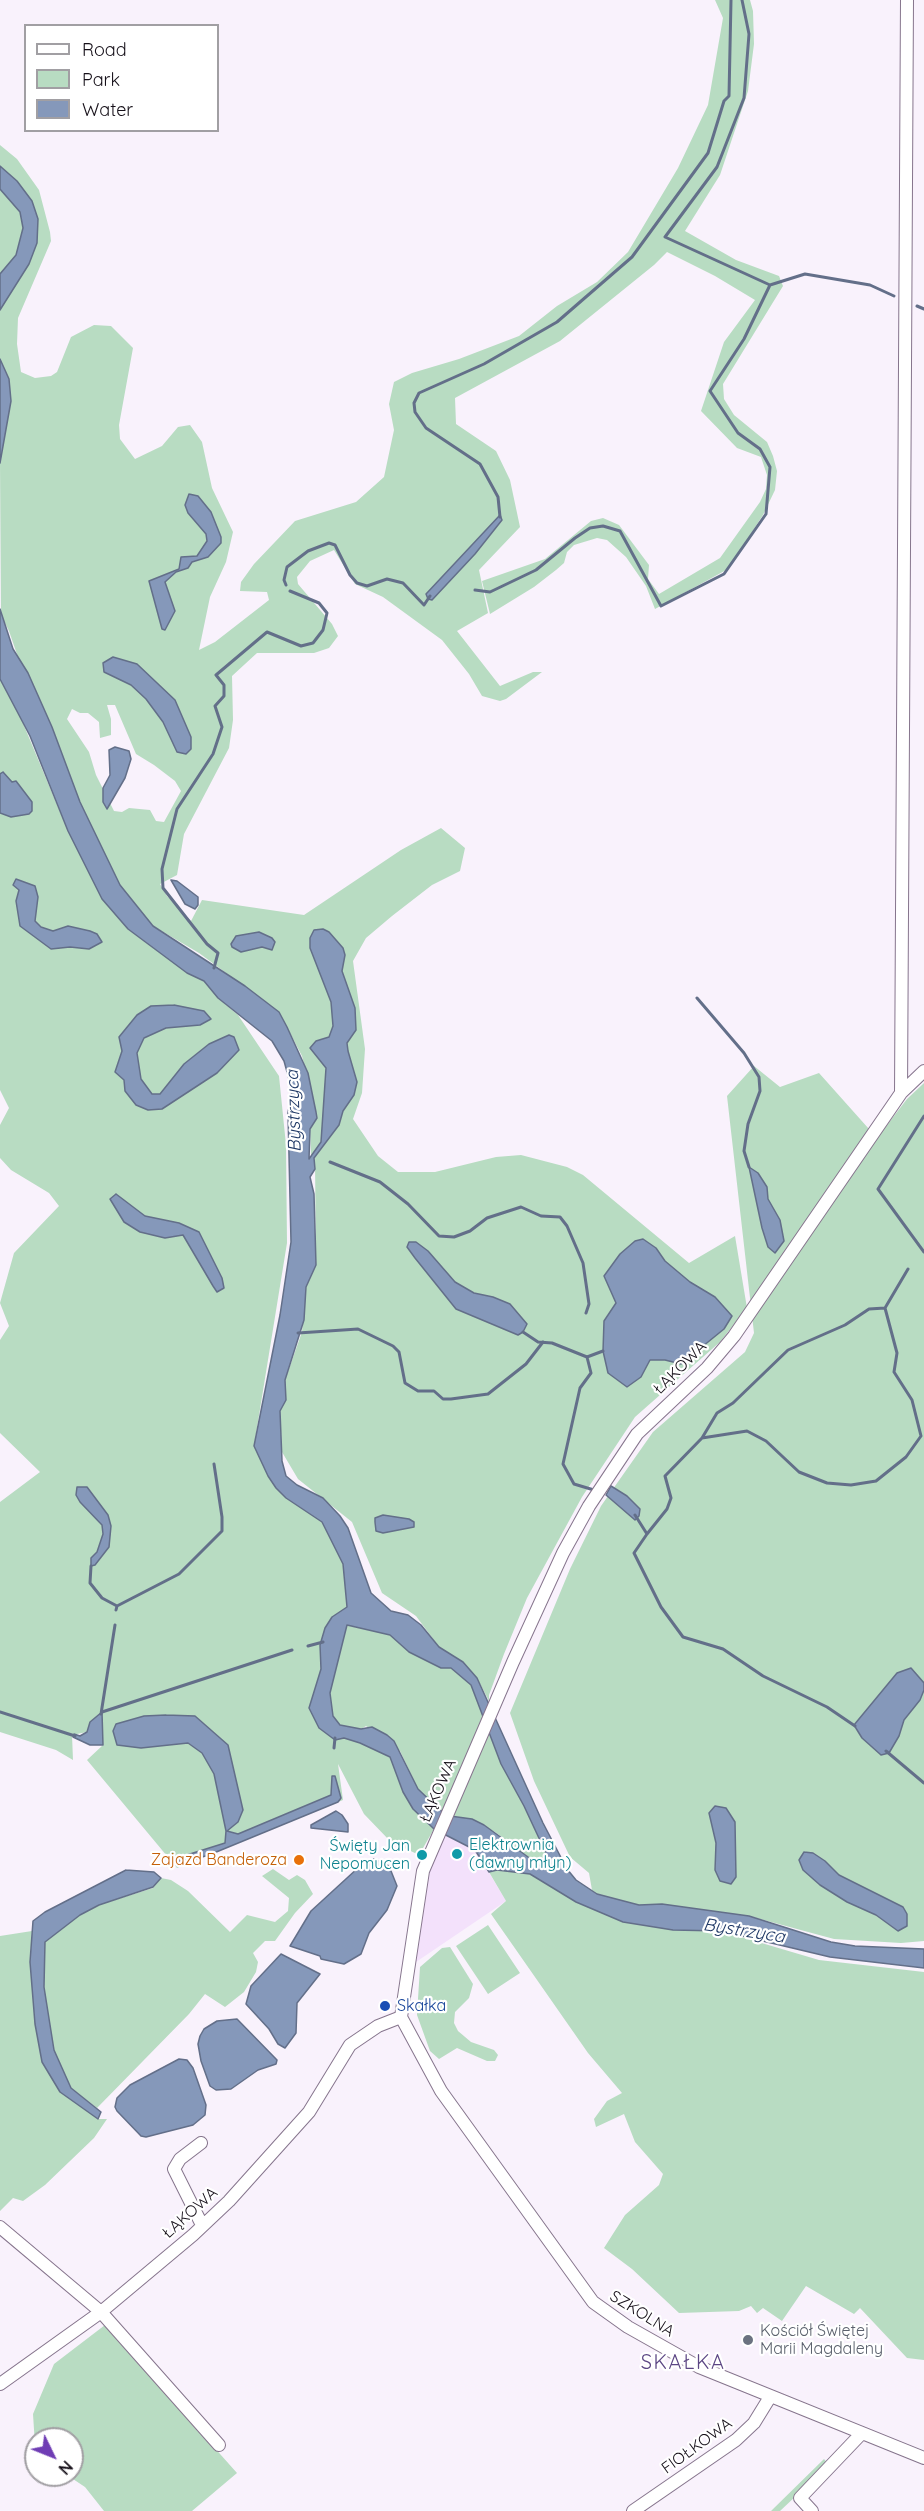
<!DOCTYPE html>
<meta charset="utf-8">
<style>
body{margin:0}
#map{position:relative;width:924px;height:2511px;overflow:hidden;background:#f9f2fc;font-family:Quicksand,sans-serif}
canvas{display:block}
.legend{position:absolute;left:24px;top:24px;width:195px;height:108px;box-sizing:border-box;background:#fff;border:2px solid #a19fa3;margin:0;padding:8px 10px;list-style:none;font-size:18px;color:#150f18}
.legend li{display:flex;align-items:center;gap:12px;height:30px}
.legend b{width:30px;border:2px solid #a19fa3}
.north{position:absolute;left:24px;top:2427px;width:60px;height:60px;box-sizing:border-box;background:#fff;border:2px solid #a19fa3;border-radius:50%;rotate:133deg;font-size:16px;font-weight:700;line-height:24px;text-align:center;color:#150f18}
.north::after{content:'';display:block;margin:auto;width:21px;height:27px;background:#6f3db4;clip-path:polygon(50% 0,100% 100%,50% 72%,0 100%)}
</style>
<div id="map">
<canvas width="924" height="2511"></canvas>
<ul class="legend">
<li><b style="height:8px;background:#fff"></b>Road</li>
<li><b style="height:16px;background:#b8dcc2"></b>Park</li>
<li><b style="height:16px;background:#8598ba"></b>Water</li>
</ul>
<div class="north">N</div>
</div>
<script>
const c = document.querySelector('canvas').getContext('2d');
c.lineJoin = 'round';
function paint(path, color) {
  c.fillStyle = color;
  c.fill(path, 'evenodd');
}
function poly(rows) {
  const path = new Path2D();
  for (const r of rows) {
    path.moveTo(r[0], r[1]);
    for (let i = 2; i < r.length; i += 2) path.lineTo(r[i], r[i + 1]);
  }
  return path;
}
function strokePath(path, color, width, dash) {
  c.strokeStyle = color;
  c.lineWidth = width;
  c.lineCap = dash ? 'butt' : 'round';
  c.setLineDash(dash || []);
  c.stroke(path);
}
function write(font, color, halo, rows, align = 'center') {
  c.font = font + ' Quicksand,sans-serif';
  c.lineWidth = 4.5;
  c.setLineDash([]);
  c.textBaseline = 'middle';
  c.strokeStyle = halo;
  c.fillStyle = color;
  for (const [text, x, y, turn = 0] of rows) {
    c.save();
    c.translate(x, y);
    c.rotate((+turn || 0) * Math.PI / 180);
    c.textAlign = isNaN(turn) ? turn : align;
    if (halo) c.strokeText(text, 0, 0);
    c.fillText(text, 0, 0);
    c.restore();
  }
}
const built = poly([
 [455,1805,482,1861,506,1901,416,1962,430,1870]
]);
const green = poly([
 [715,0,750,0,753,11,754,44,748,91,720,175,685,231,736,260,779,276,783,286,723,384,724,399,734,415,767,442,773,456,777,471,775,490,763,515,728,569,655,609,646,586,626,557,607,540,597,538,574,545,567,552,564,563,556,570,534,587,490,614,482,581,545,559,591,521,603,518,619,525,649,565,648,579,659,594,720,558,760,502,766,489,767,475,761,457,737,448,701,411,724,342,755,300,715,276,667,252,654,265,560,341,455,398,456,424,496,451,510,480,520,527,479,570,488,613,457,631,500,686,533,672,542,672,506,699,500,701,482,696,469,674,442,640,383,597,355,584,334,550,310,561,297,577,298,584,332,624,338,636,329,648,314,653,257,653,232,676,233,720,229,748,184,834,177,875,160,884,167,896,191,921,202,900,304,915,401,850,441,828,465,848,460,871,432,885,392,916,366,938,353,961,365,1049,362,1093,353,1119,378,1156,398,1172,435,1172,496,1157,521,1155,567,1167,583,1175,689,1263,735,1236,747,1308,720,1342,635,1417,582,1497,527,1598,504,1654,489,1695,489,1701,477,1678,463,1662,439,1647,416,1616,382,1593,352,1522,298,1479,282,1452,280,1411,286,1400,285,1380,302,1332,306,1287,316,1265,315,1160,311,1156,310,1129,316,1112,302,1056,279,1012,199,953,153,926,120,885,80,802,52,727,28,673,20,663,9,631,1,615,0,463,11,401,9,379,0,359,0,310,37,243,38,219,32,201,17,181,0,166,0,145,17,159,39,190,50,232,51,241,18,318,17,344,21,372,35,378,51,376,57,372,71,337,94,325,111,326,133,348,119,425,120,439,135,459,162,446,178,427,190,425,202,442,212,488,233,532,226,562,210,597,199,650,215,642,269,600,267,592,240,591,241,582,254,564,295,521,356,502,384,477,394,430,389,404,394,382,412,373,459,359,519,336,557,306,597,282,628,252,678,168,708,105,723,18],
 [107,705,115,705,136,754,154,765,175,781,181,791,164,822,156,821,150,810,129,808,122,812,114,811,96,775,89,752,67,719,72,709,80,713,88,713,99,722,100,738,111,735,111,719],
 [0,189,20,212,23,228,16,255,0,274],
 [0,679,20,716,68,831,102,899,128,929,187,973,204,981,218,998,238,1015,279,1076,286,1145,287,1243,254,1446,268,1476,276,1488,286,1498,322,1522,343,1564,347,1607,337,1614,320,1645,321,1669,309,1708,344,1738,360,1743,390,1757,403,1792,413,1809,434,1829,419,1855,390,1841,364,1814,338,1764,343,1800,177,1868,87,1760,103,1745,87,1732,72,1735,73,1760,56,1750,0,1732,0,1502,40,1472,0,1433,0,1340,9,1326,0,1303,14,1253,59,1206,49,1193,11,1170,0,1158,0,1125,9,1108,0,1090],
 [754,1066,780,1087,819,1073,877,1138,907,1099,924,1083,924,1941,901,1943,834,1939,749,1916,662,1904,639,1905,597,1894,592,1890,589,1873,570,1857,534,1781,510,1713,570,1569,601,1506,653,1432,745,1352,754,1333,727,1096],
 [346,1625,390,1635,409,1652,441,1668,451,1668,471,1685,501,1764,524,1806,551,1864,550,1868,546,1870,495,1832,472,1819,450,1816,440,1810,418,1789,400,1751,366,1726,361,1729,340,1725,333,1716,330,1693],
 [273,1869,289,1880,297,1875,305,1880,313,1894,295,1913,275,1941,265,1941,253,1953,258,1962,256,1972,244,1992,225,2007,205,1994,189,2014,97,2108,71,2088,54,2050,44,1987,45,1942,80,1915,99,1905,153,1888,161,1878,171,1880,188,1891,230,1932,247,1915,275,1922,288,1911,289,1898,262,1876],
 [498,1870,530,1874,576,1902,623,1922,673,1930,721,1931,819,1960,924,1972,924,2360,907,2358,860,2308,854,2314,806,2286,782,2321,763,2308,757,2313,751,2306,739,2311,679,2313,632,2269,604,2248,625,2215,659,2185,663,2174,635,2142,624,2114,596,2127,594,2119,607,2101,622,2093,588,2053,491,1914,506,1901,489,1872],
 [488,1925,520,1973,488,1994,456,1946],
 [32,1931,30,1962,35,2024,42,2062,98,2119,107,2119,94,2138,45,2185,23,2201,13,2198,0,2211,0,1936],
 [450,1947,473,1984,469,1998,455,2012,454,2023,458,2031,471,2042,494,2050,498,2055,495,2061,487,2061,457,2048,439,2059,430,2051,417,2015,420,1967,442,1948],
 [105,2325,237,2473,192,2511,104,2511,85,2487,67,2475,72,2475,72,2439,36,2439,35,2445,33,2414,54,2364],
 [824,2459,829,2465,780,2511,771,2511]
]);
const water = poly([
 [0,166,17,181,32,201,38,219,37,243,29,264,0,310,0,274,16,255,23,228,20,212,0,189,0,166],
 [0,359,9,379,11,401,0,463,0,359],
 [189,494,198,496,211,512,221,537,221,543,208,557,192,562,188,568,176,572,165,582,175,611,165,630,162,629,149,581,179,569,181,557,197,556,207,541,206,534,188,513,185,505,189,494],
 [500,515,502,520,475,554,432,600,428,599,426,594,500,515],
 [0,609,13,649,28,673,52,727,80,802,120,885,153,926,245,986,279,1012,287,1027,308,1073,316,1112,317,1118,310,1129,309,1159,321,1142,326,1068,310,1048,316,1041,329,1037,333,1026,331,1002,310,948,310,938,314,930,323,929,329,932,343,948,345,955,342,971,355,1008,356,1030,347,1043,348,1051,357,1082,354,1095,343,1111,339,1125,314,1158,315,1169,310,1177,314,1194,316,1265,306,1287,304,1320,285,1380,286,1400,280,1411,282,1461,286,1476,297,1485,323,1498,340,1516,348,1528,371,1593,391,1611,408,1615,421,1625,439,1647,463,1662,477,1678,543,1823,567,1869,576,1880,597,1894,639,1905,662,1904,749,1916,831,1942,855,1946,924,1949,924,1968,830,1957,721,1931,673,1930,623,1922,576,1902,530,1874,497,1870,489,1872,475,1850,434,1829,413,1809,403,1792,390,1757,360,1743,344,1738,335,1740,319,1728,309,1708,321,1669,320,1645,325,1628,332,1617,347,1607,343,1564,322,1522,286,1498,276,1488,268,1476,254,1446,280,1315,291,1242,288,1113,292,1090,284,1061,272,1041,218,998,204,981,187,973,128,929,102,899,68,831,30,736,0,679,0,609],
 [347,1625,390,1635,409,1652,441,1668,451,1668,471,1685,501,1764,524,1806,551,1864,550,1868,546,1870,484,1825,472,1819,450,1816,440,1810,418,1789,394,1741,387,1735,372,1727,361,1729,340,1725,333,1716,330,1693,347,1625],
 [113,657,137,664,175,700,191,737,191,749,186,754,177,752,163,722,146,699,131,685,104,672,103,663,113,657],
 [115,747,129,751,131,759,125,778,107,809,103,802,103,788,110,775,109,750,115,747],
 [3,772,12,782,16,781,32,802,32,811,29,814,11,817,0,813,0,774,3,772],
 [16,879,35,886,38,897,35,921,41,927,53,931,68,926,90,931,97,934,102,942,89,949,70,947,51,949,20,926,16,901,19,890,13,885,16,879],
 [171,880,177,881,198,897,198,905,195,909,185,904,171,880],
 [259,932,272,938,275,942,272,950,262,947,241,952,232,947,231,944,236,936,259,932],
 [174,1005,204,1011,211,1019,200,1025,166,1028,144,1038,137,1053,141,1079,152,1094,160,1094,184,1064,209,1044,229,1035,234,1037,239,1050,217,1073,162,1109,148,1110,136,1105,125,1091,124,1080,115,1072,122,1051,119,1037,137,1015,151,1006,174,1005],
 [749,1167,758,1173,767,1187,768,1199,780,1220,784,1241,775,1253,768,1247,762,1228,749,1167],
 [116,1194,145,1216,179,1223,199,1232,222,1278,224,1288,217,1292,213,1286,183,1235,165,1238,140,1232,124,1222,110,1199,116,1194],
 [643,1239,656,1248,665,1261,690,1282,715,1297,732,1316,724,1329,681,1364,665,1360,650,1360,641,1377,627,1387,608,1373,603,1351,604,1321,616,1303,604,1276,620,1254,635,1241,643,1239],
 [409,1242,416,1242,428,1251,455,1282,474,1293,493,1297,510,1304,527,1324,523,1332,518,1335,456,1309,415,1258,407,1247,409,1242],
 [611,1486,627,1496,640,1509,639,1516,635,1520,606,1495,611,1486],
 [77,1487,87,1487,108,1515,111,1526,109,1547,95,1565,91,1566,91,1558,97,1552,103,1534,102,1525,80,1502,76,1495,77,1487],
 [383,1515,409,1519,414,1522,414,1527,383,1533,376,1531,375,1522,375,1518,383,1515],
 [911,1668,924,1683,924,1690,920,1700,904,1720,899,1736,889,1753,881,1755,862,1738,854,1725,897,1673,911,1668],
 [102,1712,103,1745,90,1745,73,1737,74,1734,80,1736,87,1732,90,1722,102,1712],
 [166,1715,195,1716,228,1745,243,1810,238,1822,227,1831,238,1834,331,1795,332,1776,335,1776,341,1798,338,1802,209,1855,174,1865,170,1862,174,1859,225,1843,226,1831,214,1774,202,1753,188,1743,141,1748,117,1745,113,1731,116,1724,144,1716,166,1715],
 [715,1806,726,1808,735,1822,736,1877,731,1884,720,1881,715,1870,716,1843,709,1813,715,1806],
 [336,1811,342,1815,348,1824,348,1832,311,1828,311,1825,336,1811],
 [804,1852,813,1853,825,1861,839,1875,903,1907,907,1914,907,1926,898,1931,876,1915,847,1902,820,1885,803,1870,799,1860,804,1852],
 [374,1859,389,1866,397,1886,387,1910,369,1933,361,1954,344,1964,321,1959,320,1956,290,1946,311,1911,359,1867,374,1859],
 [126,1870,154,1872,161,1878,153,1887,99,1905,80,1915,45,1942,44,1987,54,2050,71,2088,101,2112,98,2119,60,2092,42,2062,35,2024,30,1962,33,1921,45,1912,126,1870],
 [281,1954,320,1974,297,2003,296,2033,285,2048,278,2044,269,2029,246,2004,251,1986,281,1954],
 [237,2019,277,2060,276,2064,258,2070,231,2089,216,2090,210,2086,201,2061,198,2044,200,2036,204,2029,217,2021,237,2019],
 [179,2059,187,2060,193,2068,206,2105,205,2115,193,2125,146,2137,141,2136,117,2111,115,2107,117,2098,130,2085,179,2059]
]);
const stream = poly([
 [742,0,749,34,744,98,717,167,665,237,770,285],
 [917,306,924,309],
 [500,517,498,497,480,464,426,428,415,412,414,403,419,393,484,364,557,322,632,257,708,153,724,101,729,96,731,0],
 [286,585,284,580,287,567,308,551,329,543,335,545,350,575,357,583,367,586,387,579,403,583,424,605,430,596],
 [475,590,490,592,536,570,575,538,590,528,603,526,620,531,661,606,724,574,766,514,770,467,760,449,738,433,710,391,744,339,770,285,805,274,870,285,894,296],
 [214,968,218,953,207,944,163,888,162,869,177,809,213,754,222,727,215,706,224,696,224,685,216,675,267,632,301,646,313,643,323,630,327,613,319,603,290,591],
 [697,998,744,1053,759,1077,760,1091,748,1124,744,1151,749,1167],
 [924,1116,878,1189,924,1252],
 [330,1162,380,1182,408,1204,439,1236,454,1237,470,1231,487,1218,521,1207,541,1216,560,1217,567,1226,583,1263,589,1304,586,1313],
 [523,1332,538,1342,552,1343,587,1357],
 [298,1333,358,1329,393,1346,399,1352,405,1383,418,1391,434,1391,443,1399,451,1399,488,1394,526,1364,543,1342],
 [702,1438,717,1413,733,1403,788,1350,845,1325,869,1309,885,1308],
 [594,1490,574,1484,563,1464,580,1388,591,1373,587,1357,603,1351],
 [635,1515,647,1534,634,1553,661,1607,683,1637,723,1649,763,1676,827,1707,855,1726],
 [647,1534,667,1509,671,1498,665,1476,702,1438,747,1431,766,1441,799,1472,827,1483,851,1485,876,1481,906,1457,921,1436,912,1400,894,1372,897,1353,885,1308,908,1269],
 [91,1566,90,1583,102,1598,117,1606],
 [116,1610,117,1606,179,1574,222,1531,222,1517,214,1464],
 [308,1646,323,1642],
 [0,1712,75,1736],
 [102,1712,292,1650],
 [101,1714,115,1625],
 [334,1748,335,1738],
 [886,1751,924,1783]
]);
const minor = poly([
 [924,1071,901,1093,734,1336,707,1368,637,1434,589,1506,563,1553,513,1662,423,1871,401,2017,441,2091,593,2302,628,2327,699,2367,924,2458],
 [901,1093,907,0],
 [201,2143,180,2159,174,2169,202,2225],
 [0,2227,101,2312,219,2445],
 [0,2384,101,2312,193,2235,229,2201,309,2112,350,2045,378,2026,401,2017],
 [633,2511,736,2440,754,2423,770,2397],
 [812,2511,800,2498,861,2434]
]);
const markers = [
 [457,1854,6,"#0f9aa8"],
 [422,1855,6,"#0f9aa8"],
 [299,1860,6,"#e8710a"],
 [385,2006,6,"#1a4fb4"],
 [748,2340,6,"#6b7280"]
];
const streetNames = [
 ["ŁĄKOWA",680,1368,-45],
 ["ŁĄKOWA",438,1791,-66],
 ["ŁĄKOWA",190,2213,-42],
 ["SZKOLNA",642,2314,32],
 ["FIOŁKOWA",697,2446,-36]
];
const cultureNames = [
 ["Elektrownia",469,1845],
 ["(dawny młyn)",469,1863],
 ["Święty Jan",410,1846,"right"],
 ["Nepomucen",410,1864,"right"]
];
const foodNames = [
 ["Zajazd Banderoza",287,1860]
];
const transitNames = [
 ["Skałka",397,2006]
];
const worshipNames = [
 ["Kościół Świętej",760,2331],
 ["Marii Magdaleny",760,2349]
];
const waterNames = [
 ["Bystrzyca",294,1111,-92],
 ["Bystrzyca",744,1931,9]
];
const quarterNames = [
 ["SKAŁKA",683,2363]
];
paint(built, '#f3e1fb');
paint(green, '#b8dcc2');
paint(water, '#8598ba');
strokePath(water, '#636f89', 1.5);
strokePath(stream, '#636f89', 3);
strokePath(minor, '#86758d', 14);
strokePath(minor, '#fff', 12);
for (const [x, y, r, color] of markers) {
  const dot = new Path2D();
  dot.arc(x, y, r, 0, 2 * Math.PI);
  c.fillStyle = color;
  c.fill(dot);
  strokePath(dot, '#fff', 2);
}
write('16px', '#150f18', '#fff', streetNames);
write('16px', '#0d838f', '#fff', cultureNames, 'left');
write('16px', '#c56008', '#fff', foodNames, 'right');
write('16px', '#164399', '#fff', transitNames, 'left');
write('16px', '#5b616d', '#fff', worshipNames, 'left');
write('italic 18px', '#203966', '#fff', waterNames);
c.letterSpacing = '1.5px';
write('20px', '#5c4684', '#fff', quarterNames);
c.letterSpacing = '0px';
</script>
